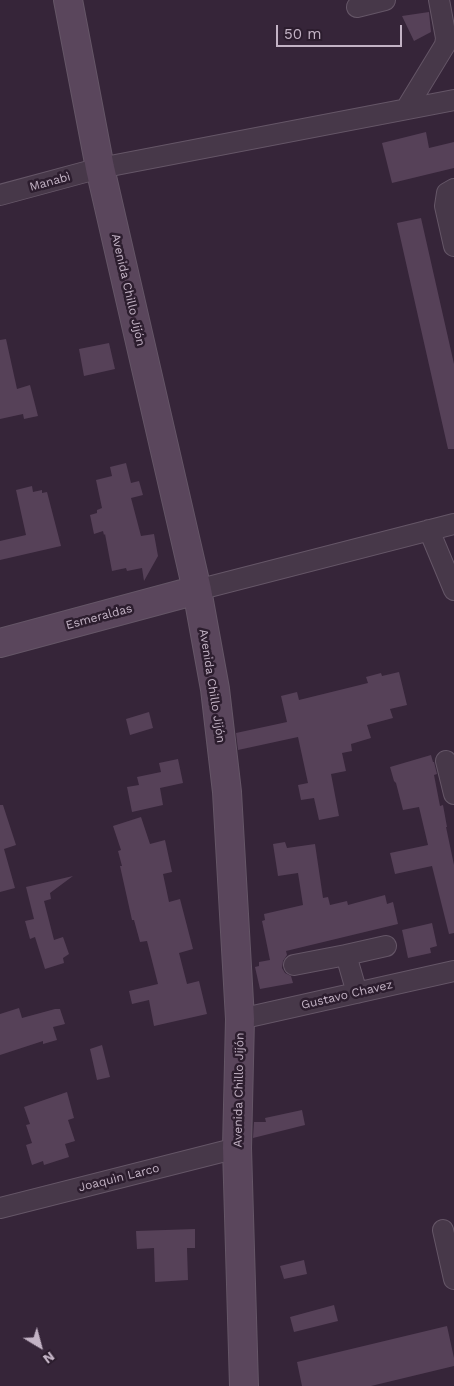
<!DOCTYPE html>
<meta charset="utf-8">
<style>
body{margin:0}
#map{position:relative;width:454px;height:1386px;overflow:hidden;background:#362539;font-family:"Work Sans",sans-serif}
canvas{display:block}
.north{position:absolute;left:15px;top:1321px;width:50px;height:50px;-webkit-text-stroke:4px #2c1d2e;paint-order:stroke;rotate:143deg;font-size:14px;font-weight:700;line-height:20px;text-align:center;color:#c3b3c5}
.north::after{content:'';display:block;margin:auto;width:18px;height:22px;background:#c3b3c5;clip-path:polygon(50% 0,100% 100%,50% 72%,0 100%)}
.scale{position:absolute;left:276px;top:25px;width:126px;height:22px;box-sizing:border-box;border:2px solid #c3b3c5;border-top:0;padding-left:6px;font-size:15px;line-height:18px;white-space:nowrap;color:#c3b3c5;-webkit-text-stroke:4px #2c1d2e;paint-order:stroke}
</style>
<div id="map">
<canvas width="454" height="1386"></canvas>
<div class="north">N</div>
<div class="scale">50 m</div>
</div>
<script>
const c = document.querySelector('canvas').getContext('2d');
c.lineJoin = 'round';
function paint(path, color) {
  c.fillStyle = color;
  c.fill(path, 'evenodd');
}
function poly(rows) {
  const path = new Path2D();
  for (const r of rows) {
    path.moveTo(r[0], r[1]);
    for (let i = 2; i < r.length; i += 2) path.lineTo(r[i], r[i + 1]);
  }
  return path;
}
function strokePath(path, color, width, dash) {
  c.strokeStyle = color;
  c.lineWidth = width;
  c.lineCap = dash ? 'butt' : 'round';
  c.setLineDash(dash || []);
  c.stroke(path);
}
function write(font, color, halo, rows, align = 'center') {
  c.font = font + ' "Work Sans",sans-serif';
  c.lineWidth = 5;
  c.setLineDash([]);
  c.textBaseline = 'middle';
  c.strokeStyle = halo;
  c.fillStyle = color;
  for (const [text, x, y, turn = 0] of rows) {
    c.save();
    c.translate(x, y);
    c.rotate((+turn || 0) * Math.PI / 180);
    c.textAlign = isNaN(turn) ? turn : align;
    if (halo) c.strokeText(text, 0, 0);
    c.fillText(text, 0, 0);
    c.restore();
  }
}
const building = poly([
 [429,12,431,32,414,41,402,16],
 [426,132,429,148,454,142,454,168,392,183,382,143],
 [421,218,454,364,454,449,448,449,397,223],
 [6,339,17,389,30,385,38,416,24,419,23,414,0,419,0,340],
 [109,343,115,369,84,376,79,349],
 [126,463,131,483,139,481,143,495,131,498,141,536,154,534,158,556,144,581,142,568,127,571,126,568,112,571,105,534,104,535,103,531,94,534,90,515,97,513,97,510,102,508,96,480,112,476,110,467],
 [32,486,33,492,42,490,42,493,47,492,61,546,0,560,0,541,26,535,16,490],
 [399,672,407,705,390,709,393,718,367,725,371,738,351,744,352,751,342,753,346,771,331,774,339,816,319,820,314,798,301,800,298,785,308,783,298,737,238,750,236,733,287,722,281,696,297,692,299,700,368,683,366,677,381,673,382,676],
 [149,712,153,728,130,735,126,719],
 [431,755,433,762,434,762,437,774,434,775,440,806,443,805,447,827,446,827,454,865,454,933,449,934,432,866,395,874,390,853,428,845,419,807,403,810,396,783,394,781,390,767],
 [178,759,183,783,160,788,163,805,132,812,127,787,139,785,137,777,161,772,159,763],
 [0,805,3,805,16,845,4,849,15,888,0,892],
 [141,817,150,844,165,840,172,872,163,874,169,902,180,899,193,949,179,953,187,984,199,981,207,1014,154,1026,149,1000,132,1004,129,991,158,984,147,941,140,942,134,920,132,920,120,866,122,866,118,851,121,850,113,826],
 [285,842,287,848,315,844,323,898,328,897,330,905,347,901,348,905,385,895,387,904,393,902,398,924,286,951,287,955,283,961,282,968,285,973,291,976,293,983,260,989,255,967,259,966,259,962,270,960,262,921,265,920,264,914,303,905,298,873,278,876,273,844],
 [73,876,50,893,51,899,44,901,54,940,63,937,69,954,63,958,64,963,45,969,35,937,30,939,25,921,34,919,26,887],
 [432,923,437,946,430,948,431,953,408,958,402,930],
 [19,1008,22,1018,55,1009,60,1009,65,1024,53,1027,57,1040,43,1044,43,1041,0,1055,0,1014],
 [102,1045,110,1077,97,1080,90,1049],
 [67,1092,74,1118,68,1120,75,1141,65,1144,69,1157,44,1165,43,1161,32,1165,26,1145,32,1143,26,1125,30,1124,24,1107],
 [302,1110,305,1125,253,1138,254,1122,266,1122,265,1118],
 [195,1229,195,1248,187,1248,188,1280,155,1282,154,1248,137,1249,136,1231],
 [304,1260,307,1274,284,1279,280,1266],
 [334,1305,338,1321,294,1332,290,1317],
 [447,1326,454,1358,454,1366,371,1386,302,1386,297,1362]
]);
const street = poly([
 [357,7,385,0],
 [406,109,445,45,446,38,439,0],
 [454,189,447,193,445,206,454,246],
 [0,195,100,168,454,100],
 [429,530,454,590],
 [197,590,454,524],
 [446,761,454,794],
 [294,965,346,955],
 [357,993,346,955,386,946],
 [240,1019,454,971],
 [0,1208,237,1148],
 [443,1230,454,1279]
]);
const secondary = poly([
 [68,0,100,168,197,590,215,689,227,792,240,1019,237,1148,244,1386],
 [0,643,197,590]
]);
const streetNames = [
 ["Manabì",50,182,-15],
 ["Avenida Chillo Jijón",128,290,77],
 ["Esmeraldas",99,617,-15],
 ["Avenida Chillo Jijón",212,686,81],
 ["Gustavo Chavez",347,995,-13],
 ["Avenida Chillo Jijón",239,1090,-89],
 ["Joaquìn Larco",119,1178,-14]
];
paint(building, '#564158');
strokePath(street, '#655667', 22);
strokePath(secondary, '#655667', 30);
strokePath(street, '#473849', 20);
strokePath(secondary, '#5a465c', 28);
write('12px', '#c3b3c5', '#2c1d2e', streetNames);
</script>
